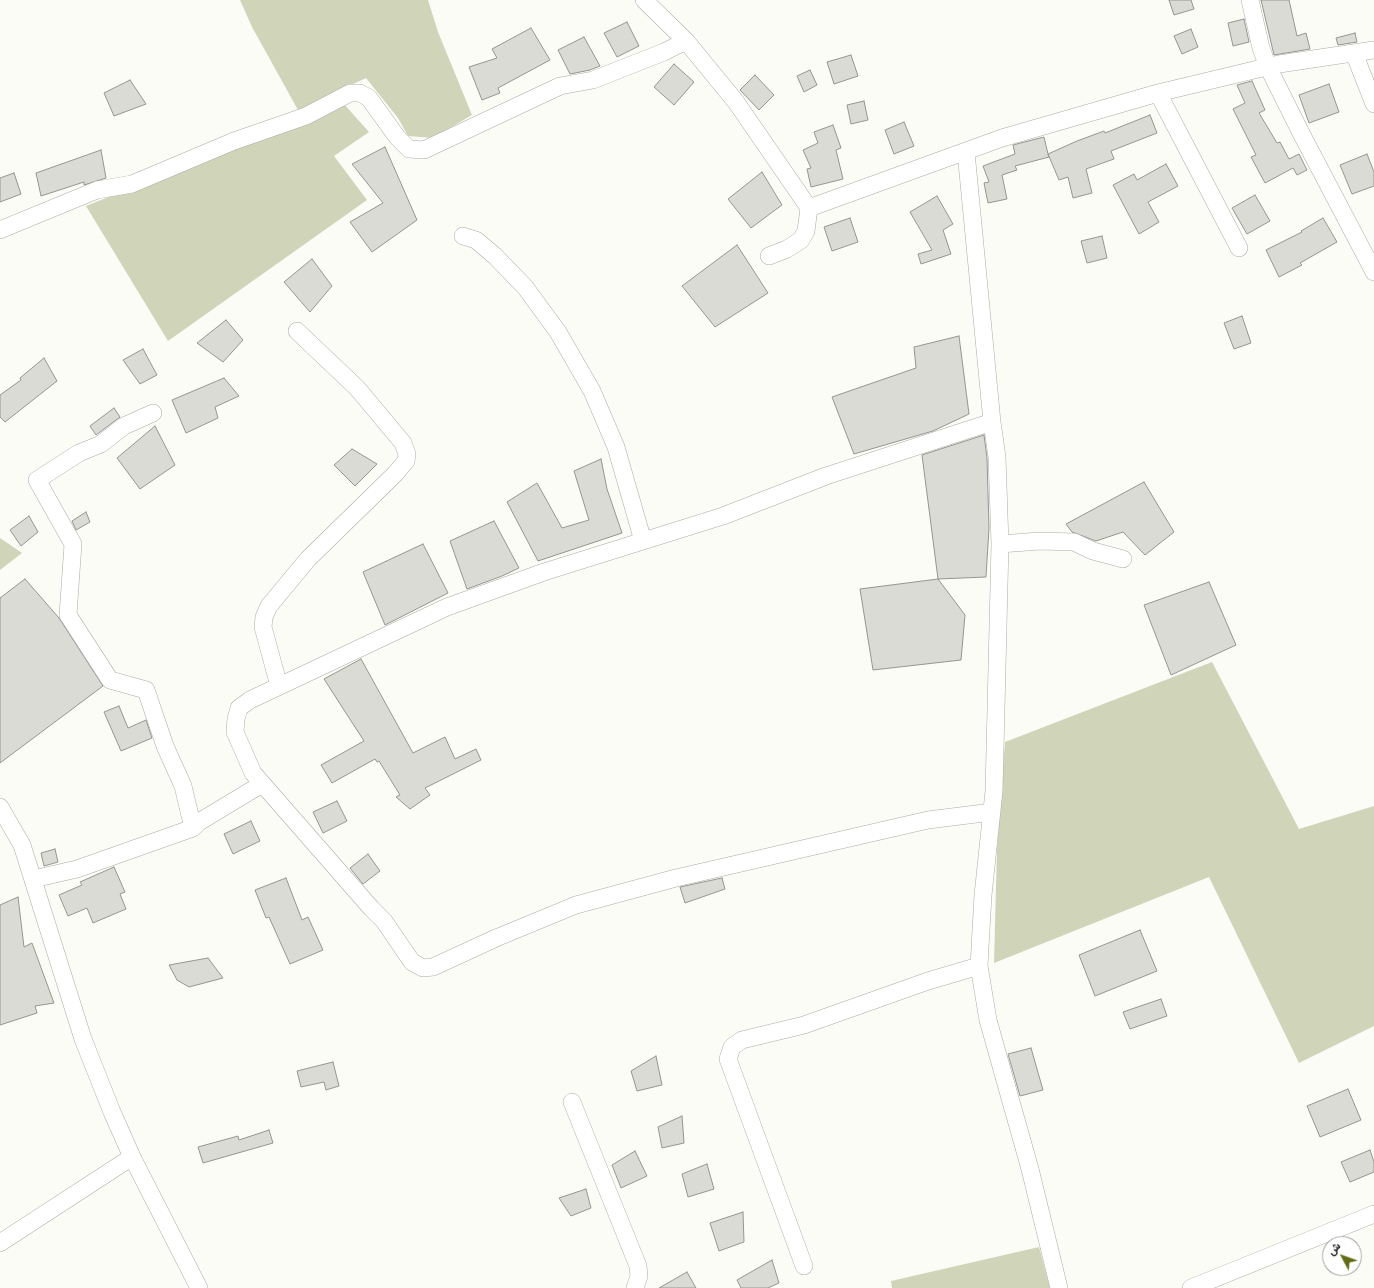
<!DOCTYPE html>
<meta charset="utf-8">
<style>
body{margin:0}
#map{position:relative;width:1374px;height:1288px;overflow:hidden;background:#fbfcf6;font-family:Manrope,Vazirmatn,sans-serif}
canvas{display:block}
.north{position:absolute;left:1322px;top:1236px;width:40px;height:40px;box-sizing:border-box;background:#fff;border:1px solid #9d9e9d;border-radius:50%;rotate:311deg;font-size:11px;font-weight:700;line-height:16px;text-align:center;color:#0b0c0a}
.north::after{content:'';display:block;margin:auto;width:14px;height:18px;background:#626d15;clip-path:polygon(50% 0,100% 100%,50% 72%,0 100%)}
</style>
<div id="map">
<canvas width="1374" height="1288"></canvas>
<div class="north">ش</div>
</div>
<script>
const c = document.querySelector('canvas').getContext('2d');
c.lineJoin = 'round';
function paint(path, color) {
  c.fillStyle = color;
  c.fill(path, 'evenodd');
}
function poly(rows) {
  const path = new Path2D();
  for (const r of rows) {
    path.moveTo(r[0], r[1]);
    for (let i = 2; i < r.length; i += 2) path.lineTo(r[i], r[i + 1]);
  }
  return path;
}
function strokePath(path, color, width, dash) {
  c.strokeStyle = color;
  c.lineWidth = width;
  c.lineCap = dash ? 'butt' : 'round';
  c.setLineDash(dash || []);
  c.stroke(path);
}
const green = poly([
 [240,0,428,0,438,32,472,115,433,138,408,136,398,118,366,78,298,110,252,27],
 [343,103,369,132,334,156,367,200,168,341,86,206],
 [0,538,22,553,0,570],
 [1212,662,1299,829,1374,806,1374,1026,1299,1063,1209,877,994,963,997,849,1005,742],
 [1039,1247,1050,1288,892,1288,891,1281]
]);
const building = poly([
 [1169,0,1191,0,1194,9,1174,15,1169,0],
 [1261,0,1289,0,1297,36,1306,33,1310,49,1274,55,1261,0],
 [1244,19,1249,42,1233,46,1228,23,1244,19],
 [627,22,639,46,617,57,604,33,627,22],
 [531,28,550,60,498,88,500,93,482,100,469,67,497,58,492,49,531,28],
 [1191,29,1198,47,1182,54,1174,36,1191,29],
 [1355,33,1357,42,1338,45,1336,38,1355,33],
 [584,37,600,66,590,70,570,74,558,50,584,37],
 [851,55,858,76,834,84,827,62,851,55],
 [674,64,694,82,674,105,654,87,674,64],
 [810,70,817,85,804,92,797,76,810,70],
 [755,75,774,95,759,110,740,90,755,75],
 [130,80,146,104,114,116,104,93,130,80],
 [1252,81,1265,110,1259,113,1277,143,1280,142,1289,159,1299,154,1307,170,1297,175,1293,168,1265,183,1251,157,1256,155,1233,109,1245,103,1237,85,1252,81],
 [1329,84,1339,112,1309,123,1299,95,1329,84],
 [864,101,868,120,851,124,847,105,864,101],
 [1150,115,1157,133,1111,151,1114,159,1086,169,1092,193,1073,198,1068,177,1059,180,1048,154,1049,157,1015,166,1017,170,1002,175,1007,199,988,203,984,183,989,182,983,166,1015,154,1013,145,1044,137,1048,154,1077,141,1104,131,1105,133,1150,115],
 [904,122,914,146,894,154,885,130,904,122],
 [833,125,841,148,836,150,843,179,811,187,807,169,811,168,803,150,818,143,814,132,833,125],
 [385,147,417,220,372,252,350,222,383,203,352,164,385,147],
 [101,150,106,178,84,185,84,182,41,196,36,173,101,150],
 [1367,154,1374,172,1374,186,1352,194,1340,165,1367,154],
 [1166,164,1178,186,1148,202,1159,222,1139,234,1113,185,1134,174,1137,180,1166,164],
 [762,172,782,205,751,228,728,199,762,172],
 [14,173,21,194,0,202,0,178,14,173],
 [1255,195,1270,221,1247,234,1232,208,1255,195],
 [937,196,953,224,943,230,951,254,921,264,918,254,932,250,910,212,937,196],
 [850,218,858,242,832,251,824,227,850,218],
 [1323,218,1337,242,1300,263,1302,265,1279,277,1266,250,1302,232,1301,231,1323,218],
 [1102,236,1107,258,1087,263,1081,241,1102,236],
 [737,245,768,293,715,327,682,286,737,245],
 [312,259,332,286,310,312,284,282,312,259],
 [1242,316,1251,343,1234,349,1224,323,1242,316],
 [226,320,243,340,223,362,197,343,226,320],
 [959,336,969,414,933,431,854,454,832,397,916,368,914,347,959,336],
 [143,349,157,375,140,384,123,360,143,349],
 [44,358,57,381,5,422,0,417,0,395,21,380,20,378,44,358],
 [224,378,239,396,215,407,218,418,186,433,172,400,224,378],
 [114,408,120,417,96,435,90,426,114,408],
 [155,426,175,465,140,489,117,458,155,426],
 [984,435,987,458,989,528,986,577,938,579,922,455,984,435],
 [352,449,377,464,355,486,334,465,352,449],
 [601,459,607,489,622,533,538,561,507,502,537,483,562,528,589,520,574,471,601,459],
 [1144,482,1174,532,1145,555,1123,532,1096,541,1072,532,1066,524,1144,482],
 [86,512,90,522,76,530,72,521,86,512],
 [29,516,38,532,21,546,10,530,29,516],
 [494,521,519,568,502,576,467,589,450,541,494,521],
 [423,544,448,593,385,625,363,572,423,544],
 [25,579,59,618,103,686,0,763,0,598,25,579],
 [938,579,965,615,961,660,873,670,860,589,938,579],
 [1209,582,1236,645,1171,675,1144,605,1209,582],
 [361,659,413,753,445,737,455,759,476,749,481,760,425,788,430,795,410,809,396,797,400,795,379,761,377,762,375,759,332,783,321,765,364,741,324,679,361,659],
 [119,706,128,728,146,720,152,738,121,751,104,712,119,706],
 [337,801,347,821,323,833,313,812,337,801],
 [251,821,260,841,233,854,224,834,251,821],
 [55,849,58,862,44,866,41,853,55,849],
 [368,854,380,871,363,884,350,868,368,854],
 [114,867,125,892,120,894,126,909,93,923,87,908,68,916,59,895,82,885,80,882,114,867],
 [286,878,302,920,308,917,323,950,290,964,269,917,266,918,255,890,286,878],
 [722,878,725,889,685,903,680,887,722,878],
 [18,897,24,947,32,943,54,1003,35,1006,37,1013,0,1025,0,905,18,897],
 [1140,930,1157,971,1095,996,1079,955,1140,930],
 [208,958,223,978,189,987,177,980,169,965,208,958],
 [1161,999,1167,1016,1130,1029,1123,1012,1161,999],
 [1031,1048,1043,1090,1020,1096,1008,1054,1031,1048],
 [656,1056,662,1085,637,1091,631,1071,656,1056],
 [333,1062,339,1086,326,1090,324,1082,301,1087,297,1071,333,1062],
 [1348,1089,1361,1120,1320,1137,1307,1106,1348,1089],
 [682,1116,684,1143,662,1148,658,1127,682,1116],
 [269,1130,273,1143,203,1163,198,1147,238,1136,239,1140,269,1130],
 [1370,1150,1374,1162,1374,1172,1350,1182,1341,1162,1370,1150],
 [635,1151,647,1176,621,1188,612,1165,635,1151],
 [707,1164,714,1189,688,1197,682,1174,707,1164],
 [586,1189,591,1208,571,1216,559,1198,586,1189],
 [743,1212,744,1242,719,1251,710,1223,743,1212],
 [772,1260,779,1283,768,1288,741,1288,737,1280,772,1260],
 [687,1272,696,1288,659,1288,687,1272]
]);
const minor = poly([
 [644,0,686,41,736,102,809,208,1002,138,1158,93,1279,64,1374,50],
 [1250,0,1261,48,1268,67,1302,135,1374,272],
 [1354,53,1374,104],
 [1158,93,1239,248],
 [966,152,992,422,826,476,723,516,544,572,447,607,250,700,239,708,236,719,235,732,253,773,371,908,384,921,412,962,423,968,433,967,496,938,576,905,676,878,928,820,992,812],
 [0,230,97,190,132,184,234,141,306,116,350,93,360,93,369,98,397,137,409,149,424,150,560,86,593,80,664,52,686,41],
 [463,236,476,240,495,256,525,287,558,332,592,391,616,447,643,541],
 [769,256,787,249,801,240,806,231,809,208],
 [153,413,124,426,101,444,79,453,37,480,73,544,68,615,110,680,146,690,165,746,183,786,193,828],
 [992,422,997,457,1000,544,994,791,983,895,979,966,988,1020,1030,1169,1059,1288],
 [1000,544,1040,541,1074,542,1093,551,1123,559],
 [279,686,263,627,264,617,269,606,308,559,395,474,406,461,407,454,403,443,357,388,297,331],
 [0,807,22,845,83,1039,112,1112,132,1157,199,1288],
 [33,879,77,869,193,828,199,822,262,784],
 [572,1102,638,1266,639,1276,635,1288],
 [0,1243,132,1157],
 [804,1266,728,1059,732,1047,742,1040,804,1025,928,981,979,966],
 [1191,1288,1374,1214]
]);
paint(green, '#d0d5ba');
paint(building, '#dadbd5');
strokePath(building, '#959690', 1);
strokePath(minor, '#abaca6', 18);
strokePath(minor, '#fff', 17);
</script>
